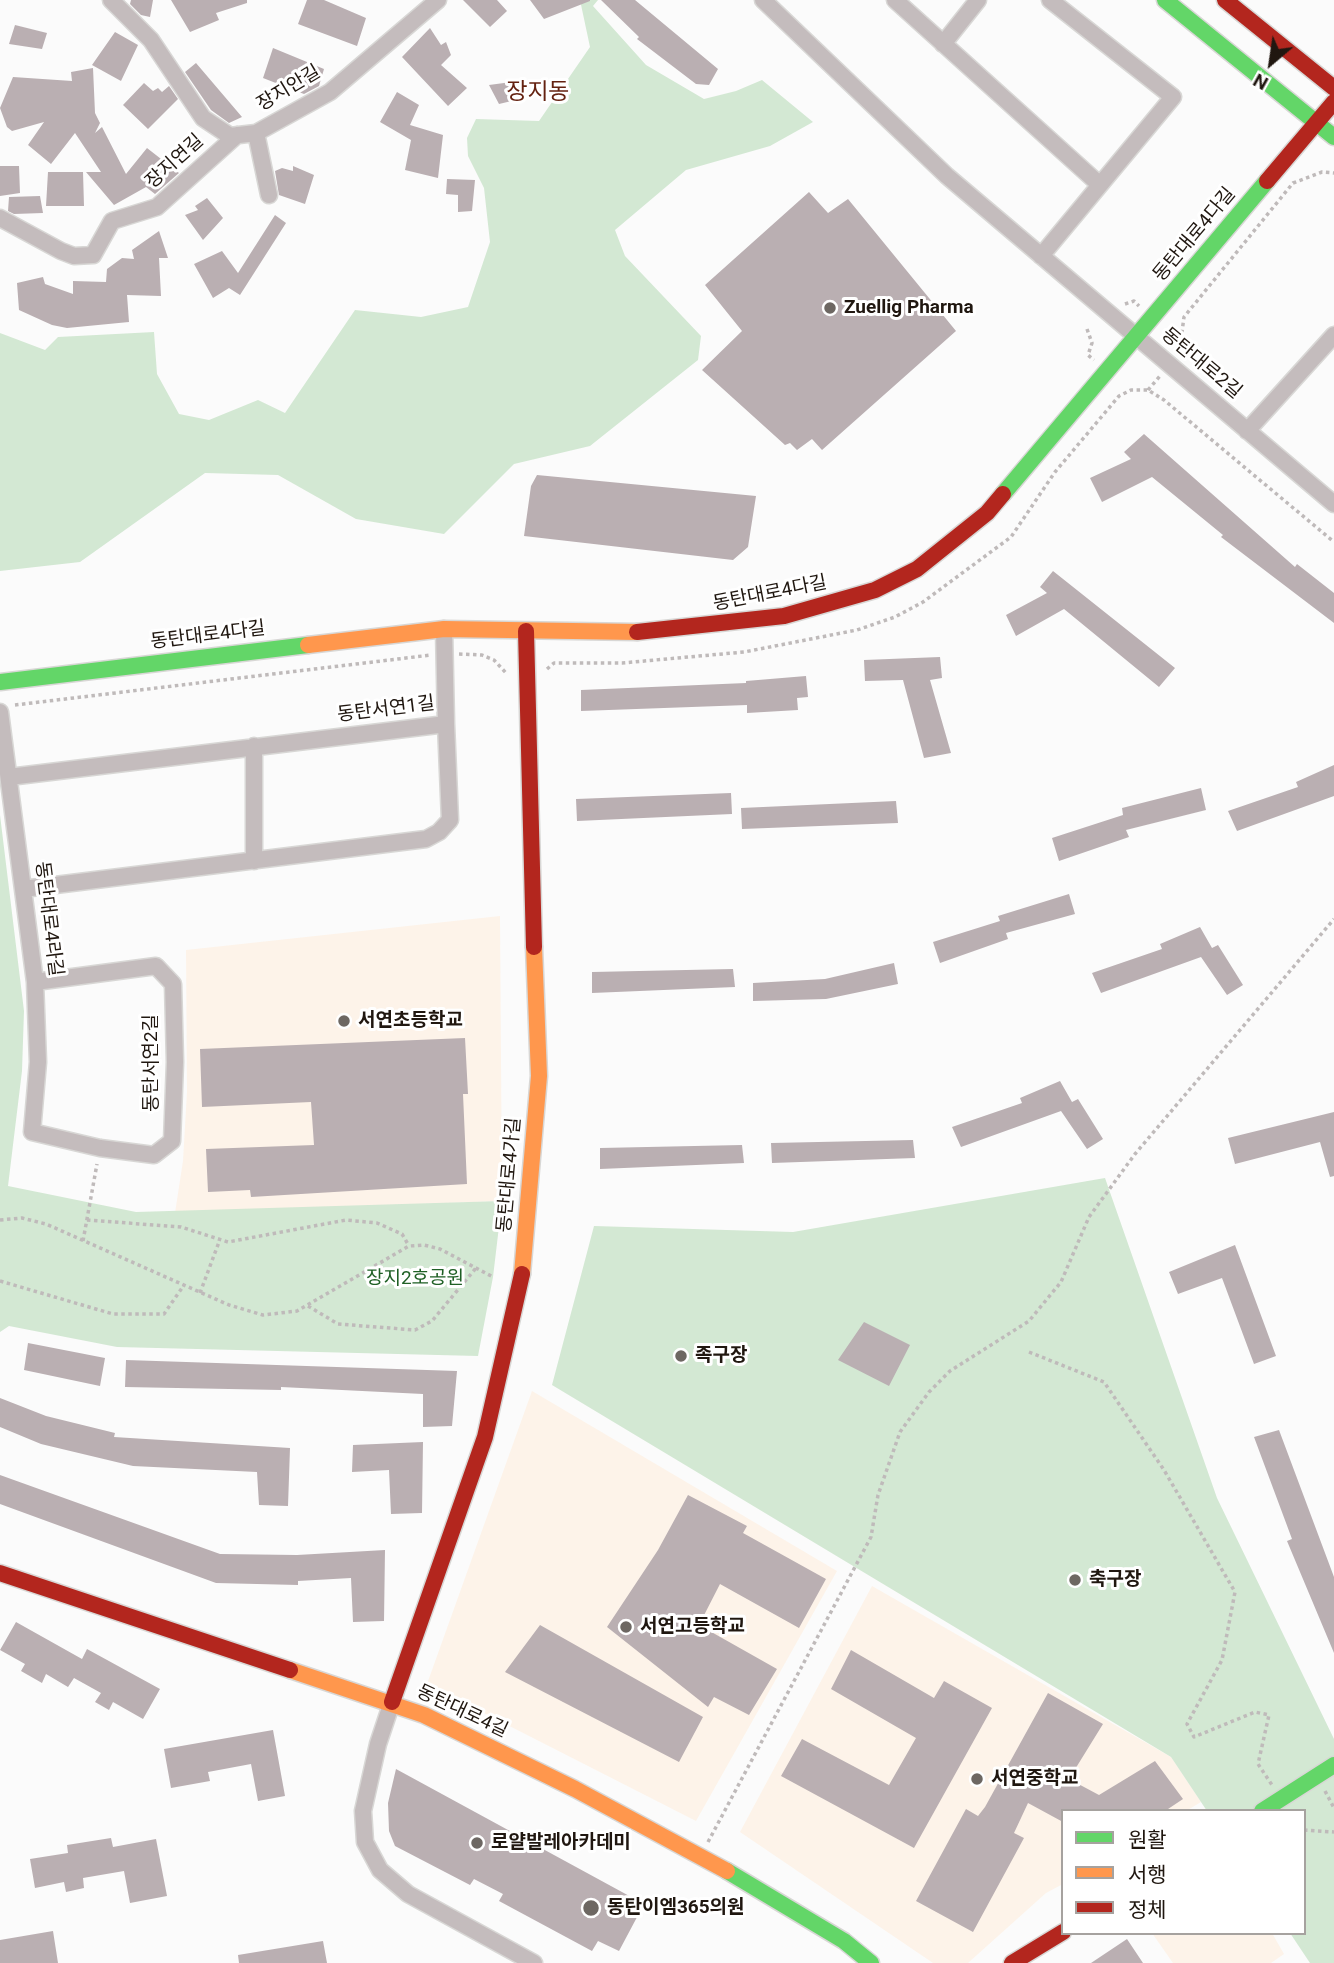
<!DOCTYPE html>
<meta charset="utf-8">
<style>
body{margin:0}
#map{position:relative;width:1334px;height:1963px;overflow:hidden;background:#fbfbfb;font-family:Roboto,"Noto Sans KR",sans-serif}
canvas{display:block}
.legend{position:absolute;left:1061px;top:1809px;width:245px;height:126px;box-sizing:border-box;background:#fff;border:2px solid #a6a29f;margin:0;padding:9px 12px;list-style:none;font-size:21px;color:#201710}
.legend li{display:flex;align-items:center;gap:14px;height:35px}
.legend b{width:35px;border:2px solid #a6a29f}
.north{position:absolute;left:1236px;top:28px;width:70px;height:70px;-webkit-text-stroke:5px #fff;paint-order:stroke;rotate:209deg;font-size:19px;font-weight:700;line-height:28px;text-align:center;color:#201710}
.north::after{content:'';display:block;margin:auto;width:24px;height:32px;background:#201710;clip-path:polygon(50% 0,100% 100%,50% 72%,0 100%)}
</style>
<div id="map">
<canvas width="1334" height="1963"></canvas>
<ul class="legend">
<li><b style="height:9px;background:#63d668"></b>원활</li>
<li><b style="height:9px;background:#ff974d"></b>서행</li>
<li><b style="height:9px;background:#b3261e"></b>정체</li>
</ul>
<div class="north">N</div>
</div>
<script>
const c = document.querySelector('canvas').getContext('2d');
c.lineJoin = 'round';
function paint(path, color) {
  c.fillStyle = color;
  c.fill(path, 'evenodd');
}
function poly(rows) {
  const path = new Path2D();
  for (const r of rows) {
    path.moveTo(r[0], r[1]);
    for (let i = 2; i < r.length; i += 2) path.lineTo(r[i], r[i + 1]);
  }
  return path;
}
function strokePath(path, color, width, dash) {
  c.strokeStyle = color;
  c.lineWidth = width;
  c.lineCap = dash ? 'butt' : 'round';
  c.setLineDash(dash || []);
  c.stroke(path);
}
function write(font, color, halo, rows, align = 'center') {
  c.font = font + ' Roboto,"Noto Sans KR",sans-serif';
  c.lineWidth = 6;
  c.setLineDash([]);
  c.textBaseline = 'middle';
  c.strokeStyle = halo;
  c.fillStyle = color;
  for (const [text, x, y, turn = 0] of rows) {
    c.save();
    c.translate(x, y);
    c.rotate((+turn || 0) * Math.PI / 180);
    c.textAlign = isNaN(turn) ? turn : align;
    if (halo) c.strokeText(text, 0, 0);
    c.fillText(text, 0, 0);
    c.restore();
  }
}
const built = poly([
 [500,916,502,1201,175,1213,183,1161,187,1092,186,950],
 [532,1391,837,1571,696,1821,427,1684],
 [872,1586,1171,1757,1201,1802,1186,1811,1063,1811,1063,1884,1046,1893,968,1963,933,1963,740,1832],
 [1152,1933,1272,1933,1284,1954,1271,1963,1173,1963]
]);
const green = poly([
 [580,0,598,0,593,6,646,65,704,99,736,91,762,80,813,122,770,146,686,170,615,230,625,256,701,336,698,360,590,446,514,464,444,534,356,519,278,475,205,473,80,562,0,571,0,333,45,350,58,337,154,332,157,374,179,414,209,420,258,400,285,413,355,310,421,317,468,307,490,242,484,188,468,156,467,138,476,119,539,121,590,47],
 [0,815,24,1011,22,1071,8,1186,136,1212,502,1201,493,1277,478,1356,117,1347,9,1326,0,1332],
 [1105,1178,1217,1498,1334,1739,1334,1963,1310,1963,1290,1933,1304,1933,1304,1811,1207,1811,1171,1757,552,1385,594,1226,793,1232]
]);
const building = poly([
 [131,0,153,0,150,17,141,15,130,4],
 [171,0,247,0,247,3,216,13,219,20,190,32],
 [307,0,324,0,366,18,357,46,298,24],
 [463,0,497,0,507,11,490,27],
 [530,0,590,0,590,1,544,19],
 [601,0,635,0,718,69,709,85,696,84,637,39,639,37],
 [15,25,47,33,42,49,9,44],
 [430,28,441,45,446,42,451,55,441,65,467,88,448,106,402,57],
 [115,32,138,45,121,81,92,65],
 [273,48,324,69,319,86,304,94,263,78],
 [196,63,242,117,229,123,211,110,185,72],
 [93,68,95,113,100,123,95,133,102,127,126,174,147,148,179,173,155,194,146,187,114,205,86,172,101,172,75,133,51,164,28,145,44,122,12,131,7,127,0,108,13,77,72,81,71,72],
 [519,81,520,99,499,104,489,85],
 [144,83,153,91,158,88,162,92,169,86,178,99,148,129,123,105],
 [397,92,419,105,410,125,443,135,438,178,405,170,411,140,380,122],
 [0,166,19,166,20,193,0,196],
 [293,166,314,175,305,204,279,195,275,171,282,168,293,171],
 [48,172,83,172,84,206,46,206],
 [447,179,475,180,472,211,458,212,458,195,446,194],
 [809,192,828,213,848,199,956,331,822,450,812,439,797,450,790,443,785,445,702,370,742,331,705,285],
 [40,196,43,213,14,214,8,211,9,197],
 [207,198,223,218,203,240,185,215,198,210,195,206],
 [275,215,286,223,240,295,229,288,213,298,194,264,222,251,238,273],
 [159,231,168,258,159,258,161,296,127,295,129,322,67,328,52,325,19,310,17,283,43,277,45,284,73,294,73,281,106,282,107,269,122,258,134,259,132,250],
 [1144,434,1295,567,1297,564,1334,593,1334,623,1221,537,1223,535,1152,477,1102,502,1090,478,1131,459,1124,452],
 [537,475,756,496,748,547,733,560,524,536,531,486],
 [1053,571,1175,668,1159,687,1064,609,1016,636,1006,615,1047,593,1040,587],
 [940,657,942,678,930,680,951,753,924,758,903,680,865,681,864,660],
 [806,676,808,697,797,698,798,710,747,713,747,705,581,711,581,690,746,683,746,681],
 [1334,765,1334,796,1237,831,1228,811,1298,787,1296,782],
 [1201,788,1206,810,1126,830,1129,837,1059,861,1052,838,1123,815,1122,808],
 [731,793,732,814,577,821,576,799],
 [896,801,898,823,742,829,741,808],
 [1069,894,1075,914,1006,933,1008,939,940,963,933,942,1000,921,998,916],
 [1200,927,1212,948,1218,945,1243,985,1227,995,1201,957,1101,993,1092,973,1162,949,1160,944],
 [894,963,898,984,826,999,753,1001,753,983,825,979],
 [733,969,735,987,592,993,592,972],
 [465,1038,468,1094,463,1094,467,1184,251,1197,250,1190,208,1192,206,1149,314,1145,311,1102,202,1107,200,1049],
 [1060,1081,1072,1102,1078,1099,1103,1139,1087,1149,1061,1111,961,1147,952,1127,1022,1103,1020,1098],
 [1334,1112,1334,1176,1330,1177,1320,1142,1235,1164,1228,1138],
 [913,1140,915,1158,772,1163,771,1143],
 [742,1145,744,1163,600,1169,600,1148],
 [1235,1245,1276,1356,1254,1364,1222,1278,1178,1294,1169,1272],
 [864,1322,910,1345,889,1386,838,1360],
 [28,1343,105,1358,100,1386,24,1370],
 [126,1360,457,1371,452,1426,423,1427,423,1394,281,1387,281,1390,125,1387],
 [0,1398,46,1416,115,1433,114,1437,290,1448,288,1506,259,1505,257,1472,133,1466,41,1444,0,1427],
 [1279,1430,1334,1577,1334,1653,1287,1541,1292,1539,1254,1437],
 [423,1442,422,1513,391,1514,389,1470,352,1472,353,1445],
 [0,1475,220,1554,297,1555,385,1550,384,1621,353,1622,351,1578,298,1581,298,1585,216,1583,0,1504],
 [688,1495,747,1526,743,1533,826,1579,799,1628,720,1584,699,1625,777,1669,749,1715,714,1697,708,1707,607,1627,658,1550],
 [16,1622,82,1659,87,1649,160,1689,143,1719,113,1702,109,1710,95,1702,101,1693,74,1678,68,1687,46,1674,42,1683,21,1671,25,1664,0,1650],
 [540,1625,703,1717,679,1762,505,1672],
 [851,1650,934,1698,944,1681,992,1708,914,1848,781,1776,802,1739,889,1785,916,1738,831,1689],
 [1048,1693,1103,1724,1069,1779,1099,1795,1155,1761,1183,1799,1165,1811,1063,1811,1063,1822,1028,1803,1014,1833,1024,1838,973,1932,916,1901,966,1809,978,1816,985,1807],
 [273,1730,285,1796,258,1801,251,1764,208,1772,210,1781,171,1788,164,1749],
 [396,1769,644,1904,619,1951,598,1941,592,1951,499,1901,503,1894,474,1879,470,1885,395,1846,389,1831,388,1803],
 [111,1838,113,1847,156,1839,167,1896,130,1903,124,1871,83,1878,84,1888,66,1892,64,1882,35,1888,30,1859,68,1853,67,1845],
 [53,1931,58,1963,0,1963,0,1940],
 [1127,1939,1143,1963,1091,1963],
 [323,1941,327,1963,239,1963,238,1955]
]);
const path = poly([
 [1125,304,1134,301,1139,306],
 [1087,329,1092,343,1088,355,1094,360],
 [1166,330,1180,342],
 [1179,354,1184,317,1293,183,1322,172,1334,173],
 [1148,390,1160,376],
 [459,654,482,655,494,660,507,674],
 [547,669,554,663,622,663,744,652,857,630,895,617,923,602,1011,537,1055,472,1119,396,1131,390,1148,390,1164,400,1334,542],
 [15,705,431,655],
 [0,1220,22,1218,46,1224,229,1305,263,1315,297,1311,409,1246,424,1245,440,1249,493,1277],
 [87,1220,181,1227,228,1242,346,1220,377,1223,402,1234,409,1246],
 [83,1241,97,1164],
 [0,1281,113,1314,164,1314,184,1285],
 [200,1293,219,1242],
 [308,1306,338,1324,415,1330,432,1321,476,1268],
 [1029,1352,1104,1382,1164,1470,1235,1592,1222,1660,1187,1724,1194,1737,1255,1712,1269,1715,1258,1764,1272,1785],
 [1325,1791,1334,1808],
 [1304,1830,1334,1832],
 [708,1842,871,1537,878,1495,900,1432,929,1392,950,1371,1029,1321,1061,1282,1089,1217,1135,1154,1334,919]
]);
const street = poly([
 [111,0,151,40,203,118,230,136,256,133,330,92,438,0],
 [763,0,947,176,1334,504],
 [895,0,1100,185],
 [943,44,978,0],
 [256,133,269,195],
 [0,218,61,251,74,256,93,255,112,221,157,207,237,135],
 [1041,256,1173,97,1050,0],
 [1247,431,1334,335],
 [444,629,446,724],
 [0,712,35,982,38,1062,32,1132,100,1148,154,1155,172,1141,175,1062,173,984,156,966,35,982],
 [254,746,254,861],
 [9,777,446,724,450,820,439,832,426,839,23,889],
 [392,1702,378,1744,363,1811,365,1842,380,1870,408,1894,534,1963]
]);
const fast = poly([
 [1165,0,1334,137],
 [1003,494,1267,181],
 [0,682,308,645],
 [1262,1811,1334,1765],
 [727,1871,844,1941,871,1963]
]);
const slow = poly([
 [308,645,444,629,637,632],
 [522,1274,539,1076,534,947],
 [290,1670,424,1715,575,1789,727,1871]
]);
const jam = poly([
 [1225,0,1334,88],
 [1267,181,1334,102],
 [526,631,534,947],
 [637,632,784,616,875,590,917,569,987,513,1003,494],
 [0,1573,290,1670],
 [392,1702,485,1437,522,1274],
 [1012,1963,1063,1932]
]);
const markers = [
 [830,308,7,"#6d6762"],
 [344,1021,7,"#6d6762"],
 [681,1356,7,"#6d6762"],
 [1075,1580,7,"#6d6762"],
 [626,1627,7,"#6d6762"],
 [977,1779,7,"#6d6762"],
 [477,1843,7,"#6d6762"],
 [591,1908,9,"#6d6762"]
];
const streetNames = [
 ["장지안길",289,89,-31],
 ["장지연길",175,162,-42],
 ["동탄대로4다길",1195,235,-50],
 ["동탄대로2길",1201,364,40],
 ["동탄대로4다길",770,594,-11],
 ["동탄대로4다길",208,636,-7],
 ["동탄서연1길",386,710,-7],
 ["동탄대로4라길",48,919,83],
 ["동탄서연2길",152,1063,-90],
 ["동탄대로4가길",510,1175,-85],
 ["동탄대로4길",462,1712,25]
];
const poiNames = [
 ["Zuellig Pharma",844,308],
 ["서연초등학교",358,1021],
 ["족구장",695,1356],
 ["축구장",1089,1580],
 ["서연고등학교",640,1627],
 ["서연중학교",991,1779],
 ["로얄발레아카데미",491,1843],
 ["동탄이엠365의원",607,1908]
];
const parkNames = [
 ["장지2호공원",415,1279]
];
const quarterNames = [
 ["장지동",538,93]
];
paint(built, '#fdf3e9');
paint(green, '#d3e8d3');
paint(building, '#baafb2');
strokePath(street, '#d8d7d5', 19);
strokePath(fast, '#d8d7d5', 19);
strokePath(slow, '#d8d7d5', 19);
strokePath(jam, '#d8d7d5', 19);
strokePath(path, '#bfbaba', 3.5, [3.5, 3.5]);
strokePath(street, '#c4bcbd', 16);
strokePath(fast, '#63d668', 16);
strokePath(slow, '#ff974d', 16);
strokePath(jam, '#b3261e', 16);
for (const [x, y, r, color] of markers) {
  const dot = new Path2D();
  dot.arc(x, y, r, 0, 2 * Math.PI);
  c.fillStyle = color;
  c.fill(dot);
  strokePath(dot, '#fff', 2.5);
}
write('19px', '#201710', '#fff', streetNames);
write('bold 19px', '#201710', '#fff', poiNames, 'left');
write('19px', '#1f6025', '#fff', parkNames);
write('23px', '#642211', '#fff', quarterNames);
</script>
